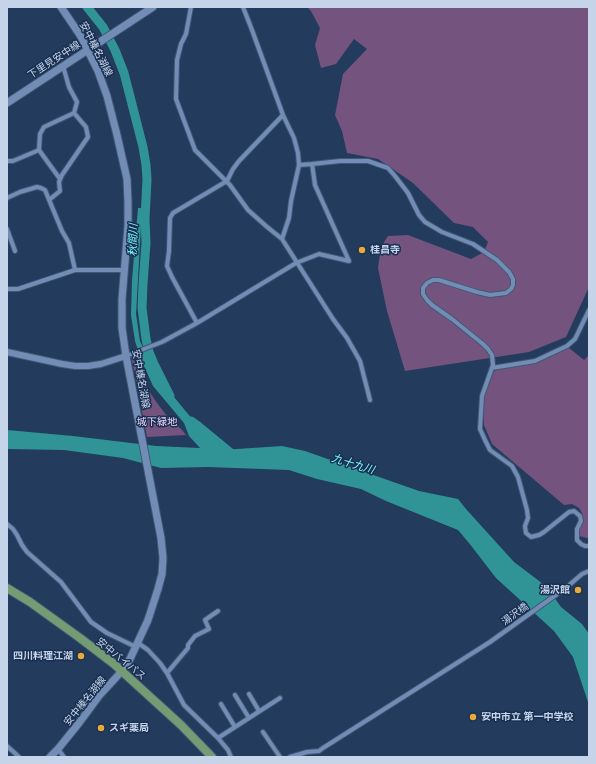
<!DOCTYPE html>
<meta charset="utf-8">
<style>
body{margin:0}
#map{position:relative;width:596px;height:764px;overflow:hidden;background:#233b5d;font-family:Lato,sans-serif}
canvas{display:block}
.frame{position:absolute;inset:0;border:8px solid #c5d4e9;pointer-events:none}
</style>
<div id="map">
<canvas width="596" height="764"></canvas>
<div class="frame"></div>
</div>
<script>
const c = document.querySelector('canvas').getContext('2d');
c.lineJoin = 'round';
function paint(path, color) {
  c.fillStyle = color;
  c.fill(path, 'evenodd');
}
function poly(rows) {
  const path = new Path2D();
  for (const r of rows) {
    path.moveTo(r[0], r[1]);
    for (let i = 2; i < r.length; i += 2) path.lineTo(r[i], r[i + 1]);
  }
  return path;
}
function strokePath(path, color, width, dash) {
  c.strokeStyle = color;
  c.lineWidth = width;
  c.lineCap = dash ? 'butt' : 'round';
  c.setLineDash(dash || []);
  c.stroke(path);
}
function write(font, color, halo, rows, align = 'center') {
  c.font = font + ' Lato,"Noto Sans JP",sans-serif';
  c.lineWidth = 3;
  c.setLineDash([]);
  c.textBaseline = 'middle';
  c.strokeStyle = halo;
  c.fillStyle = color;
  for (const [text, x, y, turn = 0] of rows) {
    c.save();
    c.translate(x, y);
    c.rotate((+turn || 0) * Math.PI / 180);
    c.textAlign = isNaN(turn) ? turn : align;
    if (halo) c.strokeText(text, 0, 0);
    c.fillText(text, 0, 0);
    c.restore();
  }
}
const green = poly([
 [307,7,589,7,589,287,566,337,529,352,405,371,387,311,378,268,381,247,388,236,408,235,471,259,484,252,488,242,473,227,454,223,413,183,378,159,347,153,342,131,335,115,343,74,367,49,354,39,336,64,321,68,315,45,320,28,311,11],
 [568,347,584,360,589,355,589,538,587,538,579,536,577,531,583,520,582,513,579,508,572,504,564,505,492,444,484,425,483,406,485,386,492,373,499,368,509,364,538,358],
 [134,354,133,357,135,363,142,378,149,391,157,403,167,416,182,430,186,435,147,437,131,355]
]);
const water = poly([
 [138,208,142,208,136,314,140,341,156,375,188,414,222,450,282,446,305,451,419,491,458,499,466,509,514,562,547,587,561,607,582,624,589,634,589,705,573,657,554,631,496,578,469,543,458,530,386,501,361,489,317,479,289,470,208,467,161,468,123,458,64,450,7,449,7,430,73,436,156,446,200,448,189,436,184,423,153,386,140,357,135,341,131,315,132,280]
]);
const river = poly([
 [87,7,103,27,115,50,124,73,143,147,146,165,147,179,145,219,146,243,143,284,142,308,146,339,149,352,154,364,170,396],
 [191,421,198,426,232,454]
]);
const minor = poly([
 [191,7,186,34,181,44,177,60,176,99,195,150,230,185,248,210,266,226,282,239,333,319,347,338,360,361,370,400],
 [243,7,252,30,283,115,294,138,298,153,299,165,291,201,289,218,282,239],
 [39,150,60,179],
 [7,161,13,161,39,150,40,134,44,127,74,113,77,102,69,87,63,66],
 [312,164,315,185,349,261],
 [299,165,312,164,340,161,368,161,388,168,395,176,408,193,419,215,425,222,442,232,473,244,497,260,509,272,513,279,513,285,511,289,506,293,490,295,477,292,439,280,433,280,427,283,423,288,423,294,427,300,432,305,452,319,483,344,488,349,492,355,493,365,482,396,480,429,485,440,490,450,512,466,518,477,527,510,528,518,525,526,526,533,531,537,539,535,544,532,569,512,574,511,580,516,581,521,577,529,577,540,581,544,585,546,589,546],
 [7,198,20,192,37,187,41,188,45,190,62,231,69,243,75,270],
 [49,200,60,191,59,182,62,175,88,137,86,127,74,113],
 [7,229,15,251],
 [7,289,18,289,75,270,124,270],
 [197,323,172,277,167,266,169,251,170,218,173,213,227,181,233,169,239,161,283,115],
 [126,356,162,342,197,323,296,263,319,254,349,261],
 [492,368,535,361,567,346,575,339,589,310],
 [7,524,13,529,17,535,22,545,27,552,61,582,91,622,107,633,136,647],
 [138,643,148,650,160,663,167,673,184,705,218,738,228,750,231,757],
 [167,673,188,648,188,645,195,636,209,629,205,620,218,611],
 [249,694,259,711],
 [235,695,249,718],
 [221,704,235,727],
 [263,732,280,757],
 [218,738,280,698],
 [7,746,19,757],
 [58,749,64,757],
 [290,757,307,752,319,751,323,748,490,642,567,587,582,574,589,571]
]);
const tertiary = poly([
 [7,352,62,364,75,366,88,366,101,364,126,356]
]);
const secondary = poly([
 [7,103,153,7],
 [50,757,58,749,79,723,99,696,122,671,130,659,148,620,158,589,162,574,163,558,161,538,126,356,122,328,122,299,128,226,128,202,127,179,117,135,107,96,98,71,80,35,61,7]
]);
const trunk = poly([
 [7,588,30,602,80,638,114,664,181,725,212,757]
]);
const markers = [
 [362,250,4,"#eaaa38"],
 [578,590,4,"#eaaa38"],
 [81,656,4,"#eaaa38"],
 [473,717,4,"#eaaa38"],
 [101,728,4,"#eaaa38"]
];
const streetNames = [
 ["安中榛名湖線",96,49,63],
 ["下里見安中線",54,60,-33],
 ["安中榛名湖線",141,379,80],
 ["湯沢橋",515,614,-36],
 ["安中バイパス",121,659,39],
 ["安中榛名湖線",85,701,-51]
];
const poiNames = [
 ["桂昌寺",370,250],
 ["湯沢館",570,590,"right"],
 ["四川料理江湖",73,656,"right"],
 ["安中市立 第一中学校",481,717],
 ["スギ薬局",109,728]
];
const parkNames = [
 ["城下緑地",157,422]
];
const waterNames = [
 ["秋間川",133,240,-88],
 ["九十九川",353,464,17]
];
paint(green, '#74537f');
paint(water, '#309497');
strokePath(river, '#309497', 9);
strokePath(minor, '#435773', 6);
strokePath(tertiary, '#435773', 8);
strokePath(secondary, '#435773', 9);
strokePath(trunk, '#435773', 10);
strokePath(minor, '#728db5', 4);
strokePath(tertiary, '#728db5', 6);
strokePath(secondary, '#728db5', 7);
strokePath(trunk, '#749c74', 8);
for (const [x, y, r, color] of markers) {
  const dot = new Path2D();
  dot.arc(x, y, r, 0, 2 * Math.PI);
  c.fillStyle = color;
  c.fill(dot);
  strokePath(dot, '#193052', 1.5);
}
write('10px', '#c5d4e9', '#193052', streetNames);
write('bold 10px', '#c5d4e9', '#193052', poiNames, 'left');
write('10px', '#f2d7fb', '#193052', parkNames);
write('italic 11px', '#7cfcff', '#193052', waterNames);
</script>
